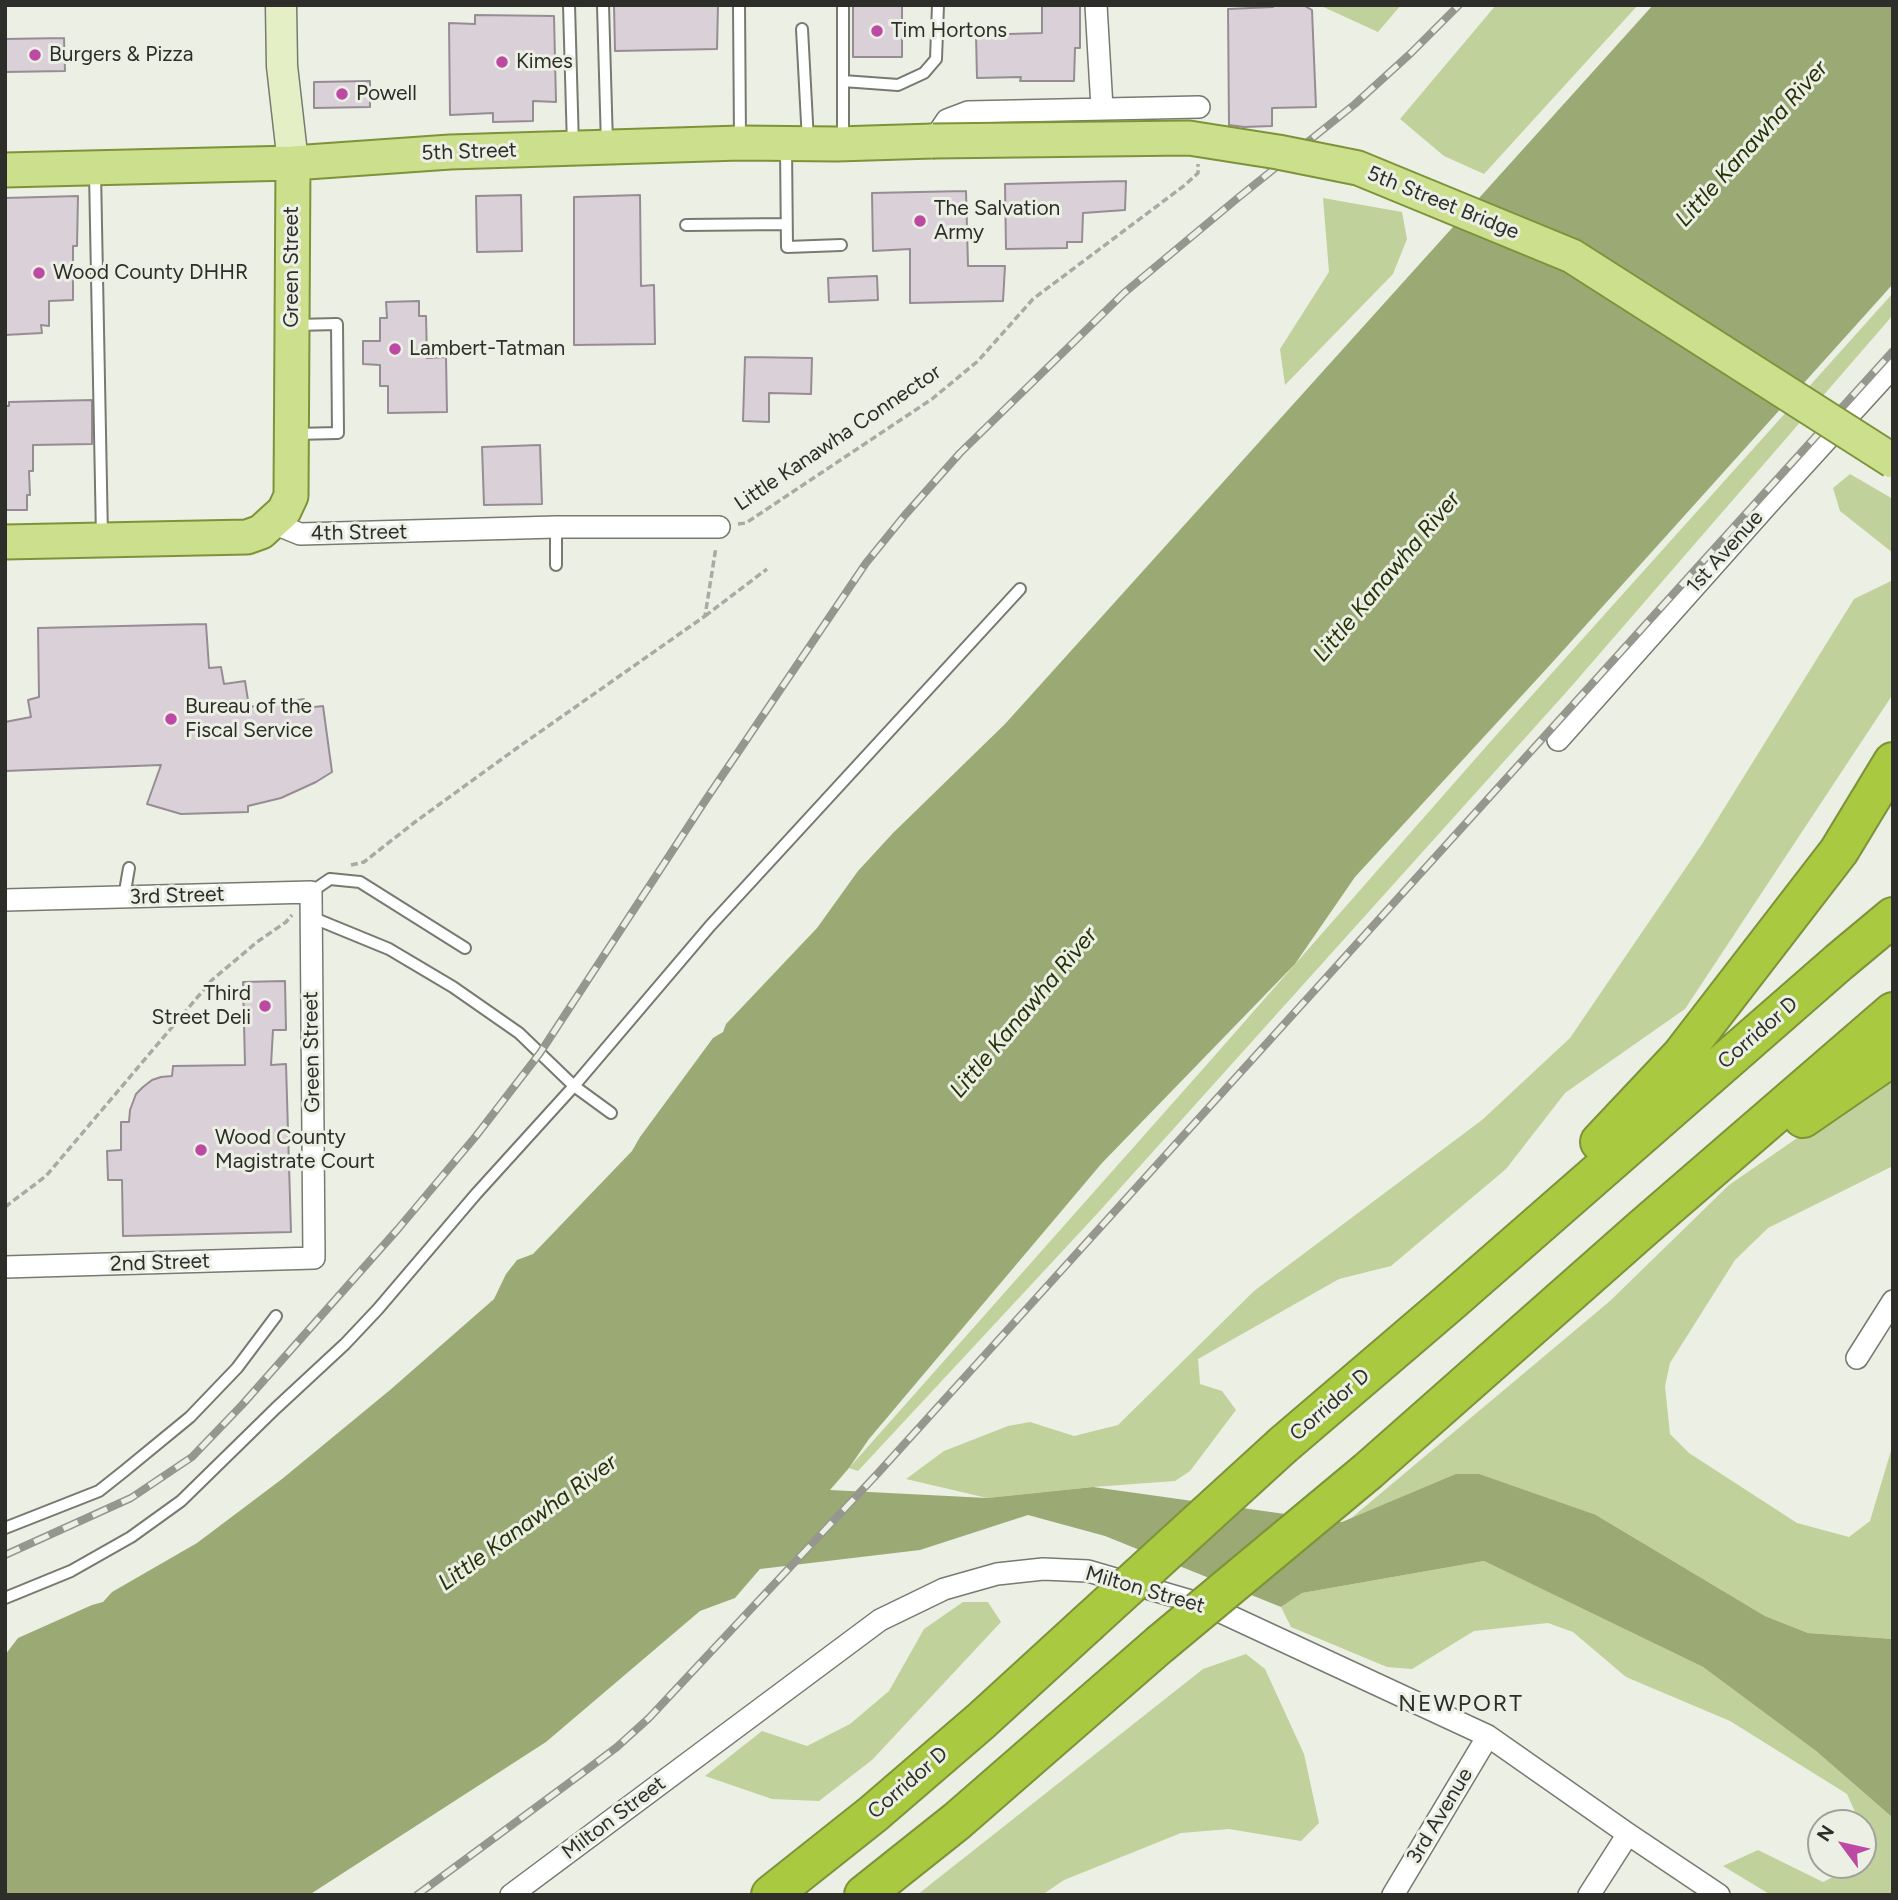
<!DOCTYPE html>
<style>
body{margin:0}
#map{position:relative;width:1898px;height:1900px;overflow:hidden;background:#ecefe4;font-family:Figtree,sans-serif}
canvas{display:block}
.frame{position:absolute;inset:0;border:7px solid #2d2e2a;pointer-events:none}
.north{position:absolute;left:1807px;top:1809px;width:70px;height:70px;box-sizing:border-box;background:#ecefe4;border:2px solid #a0a29a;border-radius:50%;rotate:303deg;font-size:19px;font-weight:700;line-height:28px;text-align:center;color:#2d2e2a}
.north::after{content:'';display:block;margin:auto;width:24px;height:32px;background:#bc4aa5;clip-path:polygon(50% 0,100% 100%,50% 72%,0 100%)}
</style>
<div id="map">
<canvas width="1898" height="1900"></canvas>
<div class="frame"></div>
<div class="north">N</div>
</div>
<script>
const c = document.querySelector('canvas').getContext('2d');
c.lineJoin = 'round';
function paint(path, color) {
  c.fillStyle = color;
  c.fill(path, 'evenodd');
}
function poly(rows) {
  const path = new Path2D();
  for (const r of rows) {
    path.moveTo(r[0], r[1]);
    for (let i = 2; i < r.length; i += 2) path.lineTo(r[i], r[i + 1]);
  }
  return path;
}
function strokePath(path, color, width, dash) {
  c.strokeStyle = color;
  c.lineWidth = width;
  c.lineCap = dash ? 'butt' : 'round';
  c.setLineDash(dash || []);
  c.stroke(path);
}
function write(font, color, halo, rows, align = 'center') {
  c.font = font + ' Figtree,sans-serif';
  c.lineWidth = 6;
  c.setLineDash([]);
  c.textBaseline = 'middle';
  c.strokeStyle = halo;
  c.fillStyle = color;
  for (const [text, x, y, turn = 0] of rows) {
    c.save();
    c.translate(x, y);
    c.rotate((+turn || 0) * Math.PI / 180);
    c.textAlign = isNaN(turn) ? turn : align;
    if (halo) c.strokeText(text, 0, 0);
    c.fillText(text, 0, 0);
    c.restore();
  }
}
const green = poly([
 [1319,5,1401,5,1378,32],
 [1496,5,1638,5,1484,174,1444,156,1400,119],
 [1323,198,1402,212,1407,239,1393,274,1285,385,1280,349,1329,272],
 [1893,293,1893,315,1570,688,1096,1215,858,1471,849,1468,1210,1061,1491,741],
 [1850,474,1893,499,1893,553,1840,511,1833,488],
 [1893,580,1893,694,1685,1009,1565,1093,1506,1169,1391,1266,1339,1279,1198,1359,1200,1384,1222,1391,1236,1410,1190,1471,1175,1481,1093,1487,987,1498,906,1479,944,1451,1008,1426,1030,1422,1074,1436,1118,1425,1254,1291,1482,1120,1570,1038,1702,844,1854,599],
 [1893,1072,1893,1166,1768,1228,1735,1260,1670,1363,1665,1386,1670,1434,1689,1453,1797,1523,1849,1537,1870,1521,1893,1444,1893,1639,1808,1633,1765,1616,1596,1515,1349,1520,1610,1301,1729,1185],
 [1484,1561,1703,1667,1816,1751,1893,1818,1893,1895,1771,1895,1723,1866,1758,1850,1823,1882,1841,1873,1847,1865,1863,1865,1863,1840,1866,1836,1863,1830,1863,1823,1860,1823,1847,1794,1730,1721,1626,1677,1573,1632,1548,1623,1474,1631,1412,1669,1387,1667,1291,1627,1281,1607,1302,1593],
 [963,1602,988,1602,1001,1622,872,1760,819,1801,772,1799,705,1776,762,1731,807,1746,850,1724,889,1691,924,1629],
 [1246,1654,1265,1669,1304,1754,1319,1823,1301,1841,1229,1829,1181,1833,1064,1880,1042,1895,917,1895,1203,1669]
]);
const water = poly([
 [1653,5,1893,5,1893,284,1550,665,1355,877,1295,964,1102,1163,869,1439,849,1468,830,1490,987,1498,1093,1487,1342,1522,1456,1474,1479,1474,1596,1515,1765,1616,1808,1633,1893,1639,1893,1818,1816,1751,1703,1667,1484,1561,1302,1593,1281,1607,1105,1536,1028,1515,920,1550,760,1569,735,1598,700,1611,546,1742,309,1895,5,1895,5,1655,18,1638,92,1605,103,1602,112,1592,197,1543,282,1479,390,1390,494,1299,506,1274,517,1260,533,1254,632,1151,640,1137,713,1038,723,1032,726,1024,817,928,858,871,893,833,1005,724]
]);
const building = poly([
 [614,5,718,5,717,49,615,51,614,5],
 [853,5,902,5,902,57,853,57,853,5],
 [1042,5,1080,5,1080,48,1075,48,1074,81,1020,81,1021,77,977,78,976,35,1042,33,1042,5],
 [1273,5,1303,5,1312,10,1316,107,1272,108,1272,126,1244,127,1229,125,1228,9,1273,7,1273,5],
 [475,15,554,16,556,102,533,101,533,121,493,122,493,113,450,115,449,23,475,24,475,15],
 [64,38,65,71,5,72,5,39,64,38],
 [370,81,370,107,314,108,314,82,370,81],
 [1126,181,1125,210,1083,213,1082,242,1067,242,1067,248,1006,249,1005,184,1126,181],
 [966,191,968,266,1005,266,1003,301,910,303,910,249,873,251,872,193,966,191],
 [521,195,522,251,477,252,476,196,521,195],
 [640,195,641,286,654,285,655,344,574,345,574,197,640,195],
 [78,196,77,246,73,246,73,300,49,301,49,326,41,325,42,333,5,335,5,198,78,196],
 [877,276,878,300,829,302,828,278,877,276],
 [419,301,419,316,426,316,427,358,446,357,447,412,388,413,388,386,380,386,380,365,363,364,363,341,380,341,380,318,387,318,386,302,419,301],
 [745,357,812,358,811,394,769,393,769,422,743,421,745,357],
 [92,400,92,444,33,445,33,471,29,471,30,495,27,495,27,510,5,510,5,406,9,406,9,402,92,400],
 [540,445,542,504,484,505,482,447,540,445],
 [206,624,209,668,221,667,224,684,245,681,249,707,304,699,305,708,323,706,332,772,316,782,281,798,248,806,248,812,181,814,147,804,161,765,5,771,5,722,31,717,28,700,39,697,38,628,206,624],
 [285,981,286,1030,273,1030,271,1065,286,1064,291,1232,123,1236,122,1180,108,1180,107,1151,121,1150,121,1122,129,1122,130,1110,136,1094,143,1087,152,1080,161,1077,172,1076,173,1066,245,1065,243,982,285,981]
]);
const path = poly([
 [738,524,746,523,932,399,978,361,1033,299,1185,185,1198,173,1198,164],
 [705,616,767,569],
 [351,865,364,862,415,822,517,748,705,616,716,547],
 [5,1207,46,1176,212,980,257,942,286,922,292,915]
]);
const lane = poly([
 [569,5,573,146],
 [603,5,607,145],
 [739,5,740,139],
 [843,5,843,141],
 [802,29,808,141],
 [843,81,898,85,924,73,936,59,938,5],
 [786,147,787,247,841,245],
 [95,172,102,537],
 [686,225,786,224],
 [294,434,338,433,337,324,296,325],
 [556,527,556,565],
 [311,892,330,879,360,882,465,948],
 [124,897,129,868],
 [311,917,389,949,453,987,519,1033,574,1086,611,1113],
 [5,1528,99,1491,123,1472,190,1417,237,1368,276,1316],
 [5,1598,71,1571,131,1537,181,1501,276,1408,345,1344,378,1309,476,1194,574,1086,710,926,1020,589]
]);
const street = poly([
 [1096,5,1102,108],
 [933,141,947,120,968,112,1199,107],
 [273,523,300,534,556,527,719,527],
 [1558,740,1768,504,1893,367],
 [5,900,311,892,314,1258,5,1267],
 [1857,1358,1893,1301],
 [511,1895,880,1620,944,1589,997,1574,1043,1569,1088,1571,1208,1606,1488,1736,1628,1834,1719,1895],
 [1393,1895,1488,1736],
 [1589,1895,1628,1834]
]);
const secondary = poly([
 [281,5,282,66,293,163]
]);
const primary = poly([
 [5,170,293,163,450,152,740,143,837,144,933,141],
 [5,542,247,537,261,532,284,511,291,496,293,163]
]);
const highway = poly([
 [1803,1118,1893,1056],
 [1600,1142,1681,1056,1839,851,1893,762],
 [1283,1445,1449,1303,1839,962,1893,917],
 [1368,1471,1643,1228,1893,1012],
 [771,1895,873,1814,981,1721,1087,1624],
 [864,1895,957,1821,1159,1645]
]);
const rail = poly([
 [5,1555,131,1498,192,1457,242,1405,398,1229,476,1136,540,1053,705,801,866,563,905,515,960,453,1124,293,1239,197,1355,104,1411,53,1459,5],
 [417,1895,581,1774,617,1747,649,1718,879,1472,1893,351]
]);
const primaryBridge = poly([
 [933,141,1189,138,1278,152,1358,168,1572,256,1893,461]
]);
const highwayBridge = poly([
 [1087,1624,1283,1445],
 [1159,1645,1368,1471]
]);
const markers = [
 [877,31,7,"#bc4aa5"],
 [35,55,7,"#bc4aa5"],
 [502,62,7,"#bc4aa5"],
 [342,94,7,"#bc4aa5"],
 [920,221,7,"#bc4aa5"],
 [39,273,7,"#bc4aa5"],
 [395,349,7,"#bc4aa5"],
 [171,719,7,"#bc4aa5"],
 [265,1006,7,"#bc4aa5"],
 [201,1150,7,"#bc4aa5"]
];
const poiNames = [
 ["Tim Hortons",891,31],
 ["Burgers & Pizza",49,55],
 ["Kimes",516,62],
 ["Powell",356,94],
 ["The Salvation",934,209],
 ["Army",934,233],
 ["Wood County DHHR",53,273],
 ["Lambert-Tatman",409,349],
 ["Bureau of the",185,707],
 ["Fiscal Service",185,731],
 ["Third",251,994,"right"],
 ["Street Deli",251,1018,"right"],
 ["Wood County",215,1138],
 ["Magistrate Court",215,1162]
];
const streetNames = [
 ["5th Street",469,152,-2],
 ["5th Street Bridge",1443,203,22],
 ["Green Street",292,267,-90],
 ["Little Kanawha Connector",838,438,-34],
 ["4th Street",359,533,-1],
 ["1st Avenue",1725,552,-48],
 ["3rd Street",177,896,-2],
 ["Corridor D",1758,1033,-41],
 ["Green Street",312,1052,-91],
 ["2nd Street",160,1263,-2],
 ["Corridor D",1330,1405,-41],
 ["Milton Street",1145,1590,16],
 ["Corridor D",908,1783,-41],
 ["3rd Avenue",1440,1816,-59],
 ["Milton Street",614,1818,-37]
];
const waterNames = [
 ["Little Kanawha River",1752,144,-48],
 ["Little Kanawha River",1387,577,-50],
 ["Little Kanawha River",1024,1013,-50],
 ["Little Kanawha River",528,1523,-36]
];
const neighbourhoodNames = [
 ["NEWPORT",1461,1704]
];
paint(green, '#c0d19b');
paint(water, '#9baa75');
paint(building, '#dad0d7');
strokePath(building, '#968d94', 2);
strokePath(lane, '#767a70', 14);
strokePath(street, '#767a70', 24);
strokePath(secondary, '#767a70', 33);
strokePath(primary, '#7e9339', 37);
strokePath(highway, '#7e9339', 42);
strokePath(path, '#a8aba2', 3.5, [7, 3.5]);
strokePath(lane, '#fff', 10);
strokePath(street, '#fff', 21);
strokePath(secondary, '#e5efc6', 30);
strokePath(primary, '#cbdf8d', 33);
strokePath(highway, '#a9c941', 38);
strokePath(rail, '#95978f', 8);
strokePath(rail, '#ecefe4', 5, [16]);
strokePath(primaryBridge, '#7e9339', 37, []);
strokePath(highwayBridge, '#7e9339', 42, []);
strokePath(primaryBridge, '#cbdf8d', 33);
strokePath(highwayBridge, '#a9c941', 38);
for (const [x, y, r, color] of markers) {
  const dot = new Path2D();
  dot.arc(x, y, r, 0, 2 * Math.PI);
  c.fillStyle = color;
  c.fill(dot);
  strokePath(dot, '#ecefe4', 2.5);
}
write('21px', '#2d2e2a', '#ecefe4', poiNames, 'left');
write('21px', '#2d2e2a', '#ecefe4', streetNames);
write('italic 23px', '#273107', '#ecefe4', waterNames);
c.letterSpacing = '2px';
write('23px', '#2d2e2a', '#ecefe4', neighbourhoodNames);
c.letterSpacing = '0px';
</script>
